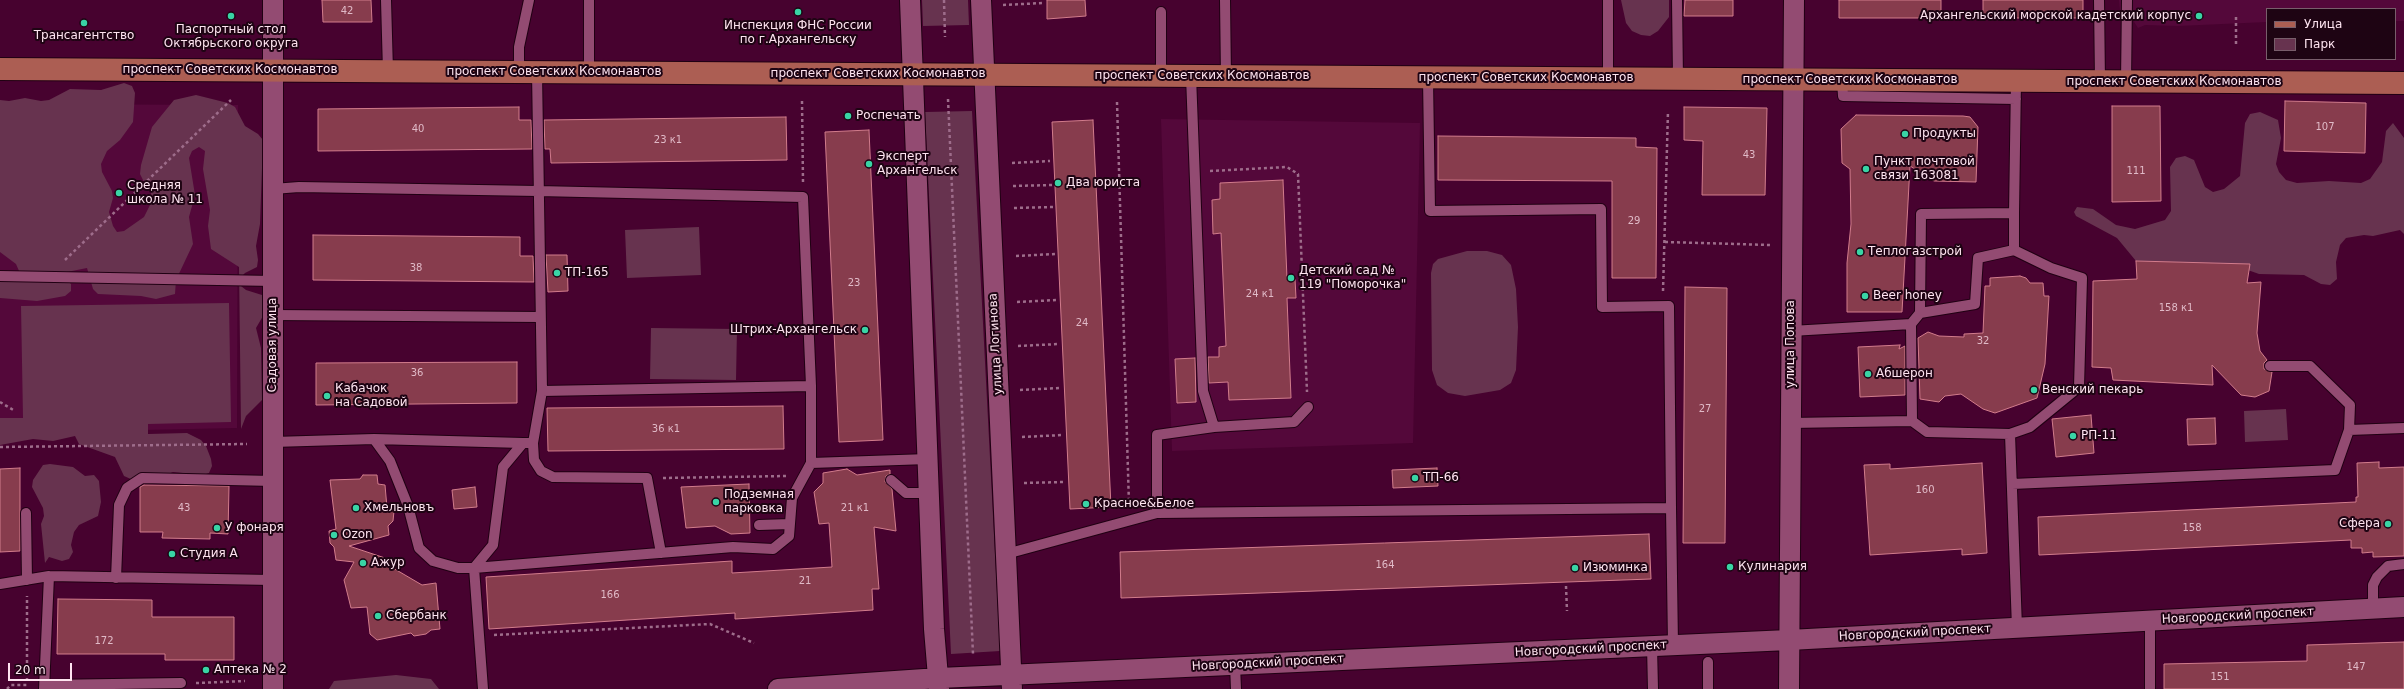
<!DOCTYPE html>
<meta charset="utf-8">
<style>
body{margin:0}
#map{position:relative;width:2404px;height:689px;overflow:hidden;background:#47022f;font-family:"DejaVu Sans",sans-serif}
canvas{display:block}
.legend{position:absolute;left:2266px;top:8px;width:130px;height:52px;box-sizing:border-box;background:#1e0413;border:1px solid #785e6b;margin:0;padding:5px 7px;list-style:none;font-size:12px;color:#fee4f0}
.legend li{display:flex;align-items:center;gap:8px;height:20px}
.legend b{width:20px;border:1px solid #785e6b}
.scale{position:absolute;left:8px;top:663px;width:64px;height:18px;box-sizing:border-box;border:2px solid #fee4f0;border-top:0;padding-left:5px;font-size:12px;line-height:14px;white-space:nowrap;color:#fee4f0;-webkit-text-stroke:3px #1e0413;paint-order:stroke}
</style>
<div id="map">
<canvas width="2404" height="689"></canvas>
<ul class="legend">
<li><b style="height:5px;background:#ac5e53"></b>Улица</li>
<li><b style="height:11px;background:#67334f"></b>Парк</li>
</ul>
<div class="scale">20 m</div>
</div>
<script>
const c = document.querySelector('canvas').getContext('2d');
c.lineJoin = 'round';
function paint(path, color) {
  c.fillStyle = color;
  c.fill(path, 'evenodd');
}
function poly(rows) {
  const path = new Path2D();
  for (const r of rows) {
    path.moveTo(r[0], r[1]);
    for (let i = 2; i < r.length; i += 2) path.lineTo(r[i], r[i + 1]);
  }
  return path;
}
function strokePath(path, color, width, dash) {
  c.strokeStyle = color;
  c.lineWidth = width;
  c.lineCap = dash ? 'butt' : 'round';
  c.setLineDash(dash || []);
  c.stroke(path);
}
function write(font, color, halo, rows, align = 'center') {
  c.font = font + ' "DejaVu Sans",sans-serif';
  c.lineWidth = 4;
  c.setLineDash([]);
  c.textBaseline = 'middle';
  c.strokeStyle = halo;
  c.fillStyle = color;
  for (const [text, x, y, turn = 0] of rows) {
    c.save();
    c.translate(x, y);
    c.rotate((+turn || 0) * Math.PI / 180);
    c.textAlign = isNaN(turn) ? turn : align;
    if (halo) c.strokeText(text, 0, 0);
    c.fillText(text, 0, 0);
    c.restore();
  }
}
const built = poly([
 [2119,0,2404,0,2404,21,2395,21,2395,9,2267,9,2267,22,2178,26,2145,25,2138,28,2127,11,2120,11],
 [0,104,238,105,237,428,0,433],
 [1161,119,1420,123,1413,443,1172,451]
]);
const green = poly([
 [922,0,968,0,969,25,923,26],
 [1621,0,1669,0,1669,17,1658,31,1650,36,1641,35,1632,31,1626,23],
 [124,83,132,86,135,93,133,122,120,140,107,151,101,164,102,172,112,191,113,198,109,212,113,226,117,232,124,231,144,217,151,203,151,187,144,182,140,174,141,165,152,127,174,100,196,95,228,103,235,107,245,126,258,134,263,140,260,224,256,246,258,260,257,267,245,273,240,278,241,286,246,290,262,295,264,301,263,316,256,328,261,348,262,400,246,416,241,429,239,267,211,249,208,226,210,210,203,169,205,151,199,147,192,151,189,158,195,195,189,217,193,244,176,280,175,294,156,299,141,296,98,294,93,289,87,268,67,272,66,279,71,284,71,291,65,296,37,301,0,298,0,280,11,282,18,278,19,271,16,264,0,252,0,100,9,101,25,98,41,101,49,100,70,89,101,90],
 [972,111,1000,651,951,654,925,112],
 [2260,112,2278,120,2281,138,2276,164,2279,172,2286,180,2297,183,2329,181,2361,183,2370,179,2382,162,2386,131,2393,123,2404,138,2404,234,2400,230,2373,236,2364,235,2346,238,2340,245,2336,262,2337,279,2330,285,2321,284,2304,275,2259,274,2231,264,2136,261,2117,238,2076,216,2074,212,2077,207,2093,209,2116,225,2135,229,2165,220,2171,211,2170,167,2176,158,2185,156,2194,160,2205,187,2213,192,2224,189,2240,176,2245,123,2250,114],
 [699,227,701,275,627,278,625,230],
 [1467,251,1487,251,1502,255,1511,265,1516,289,1518,327,1516,370,1511,383,1500,390,1465,396,1448,393,1437,385,1432,370,1431,273,1433,264,1438,259],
 [229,303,231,422,148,424,148,434,187,433,201,440,206,446,211,459,212,466,209,473,203,475,173,472,154,479,148,483,142,484,124,476,115,457,79,444,75,436,53,441,33,439,0,445,0,418,23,418,21,306],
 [651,328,737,329,736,380,650,379],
 [2286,409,2288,440,2245,442,2244,411],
 [50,464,73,467,85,476,94,475,99,481,101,502,98,516,79,525,74,532,71,545,73,552,69,559,62,561,49,557,45,563,41,524,44,516,43,508,32,487,33,480,43,465],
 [396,675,431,679,439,689,329,689,334,681]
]);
const building = poly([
 [322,0,371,0,372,22,323,22,322,0],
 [1047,0,1085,0,1086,16,1047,19,1047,0],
 [1685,0,1733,0,1733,16,1684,16,1685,0],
 [1839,0,1941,0,1941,18,1839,18,1839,0],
 [1983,0,2083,0,2083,18,1983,18,1983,0],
 [2285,101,2366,103,2365,153,2284,151,2285,101],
 [2112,106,2160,106,2161,201,2112,202,2112,106],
 [519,107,519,120,531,120,532,149,318,151,318,109,519,107],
 [1684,107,1767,108,1765,195,1702,195,1703,141,1684,140,1684,107],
 [1856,115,1963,116,1970,117,1978,127,1976,182,1934,181,1910,166,1902,312,1847,312,1847,263,1851,224,1850,169,1842,163,1841,129,1856,115],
 [786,117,787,160,551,163,550,149,545,149,544,120,786,117],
 [1093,120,1111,507,1070,509,1052,122,1093,120],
 [869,130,883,440,839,442,825,132,869,130],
 [1438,136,1636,138,1636,147,1657,148,1656,278,1612,278,1612,181,1438,180,1438,136],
 [1283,180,1287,279,1295,279,1296,298,1287,298,1291,398,1229,400,1228,382,1209,383,1208,357,1219,357,1219,347,1226,346,1221,233,1213,234,1212,200,1220,199,1220,183,1283,180],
 [313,235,520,237,520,256,533,256,534,282,313,280,313,235],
 [546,255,567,255,568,291,548,292,546,255],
 [2136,261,2250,264,2247,283,2261,282,2257,333,2260,351,2267,360,2264,363,2264,369,2272,372,2269,391,2255,397,2241,395,2212,365,2213,385,2113,380,2111,368,2092,367,2093,281,2137,279,2136,261],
 [2020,276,2026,278,2030,283,2043,283,2044,296,2049,296,2045,364,2037,398,1995,413,1983,409,1961,394,1945,396,1939,402,1920,399,1918,338,1928,332,1939,336,1964,337,1964,334,1983,333,1985,286,1990,286,1990,278,2020,276],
 [1685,287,1727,288,1725,543,1683,543,1685,287],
 [1900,345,1899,349,1905,346,1905,395,1860,397,1858,347,1900,345],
 [1195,358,1196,402,1177,403,1175,359,1195,358],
 [517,362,517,403,316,405,316,363,517,362],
 [783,406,784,449,548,451,547,408,783,406],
 [2091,415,2094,453,2056,457,2052,419,2091,415],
 [2215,418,2216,444,2188,445,2187,419,2215,418],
 [2379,462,2379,468,2404,467,2404,556,2373,557,2373,552,2362,553,2362,548,2351,548,2351,540,2039,555,2038,517,2356,502,2356,497,2358,497,2357,463,2379,462],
 [1982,463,1987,553,1962,555,1962,549,1870,555,1864,465,1890,464,1890,469,1982,463],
 [20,468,20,551,0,552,0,469,20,468],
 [1437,468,1438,486,1393,488,1392,470,1437,468],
 [847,469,857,475,890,470,890,474,886,476,885,482,892,489,896,531,874,527,879,589,872,589,873,610,735,619,735,613,489,629,486,577,732,561,732,573,832,567,829,523,819,524,814,492,823,483,823,473,847,469],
 [363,475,377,475,378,484,385,485,387,508,394,511,393,521,388,526,389,535,349,546,394,561,393,568,422,585,436,583,440,629,431,630,426,634,414,636,411,633,377,640,370,634,367,607,351,608,344,580,354,562,336,560,334,547,330,543,329,531,336,529,330,480,360,479,363,475],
 [749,484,750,533,731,534,715,526,686,528,681,487,749,484],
 [144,485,229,486,228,534,210,533,210,539,162,538,163,532,140,532,140,487,144,485],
 [475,487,477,507,454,509,452,490,475,487],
 [1649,534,1651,579,1121,598,1120,552,1649,534],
 [58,599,152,600,152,617,234,617,234,660,165,660,165,654,57,654,58,599],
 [2404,642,2404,689,2164,689,2164,664,2307,661,2307,645,2404,642]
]);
const path = poly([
 [944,0,945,37],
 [1003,5,1043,3],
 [2236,44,2236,15],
 [948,99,973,654],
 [802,101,803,182],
 [1117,102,1129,505],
 [1012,163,1050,161],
 [1210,171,1287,167,1298,174,1307,392],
 [1013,186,1052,185],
 [1014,208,1053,207],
 [1665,242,1771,245],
 [1016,256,1055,254],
 [65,260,231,100],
 [1663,291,1668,111],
 [1017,302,1057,300],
 [1018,346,1059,344],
 [1020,390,1060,388],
 [0,402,15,411],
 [1022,437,1063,435],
 [0,447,247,444],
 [663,478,786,476],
 [1024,483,1063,482],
 [1566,586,1567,611],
 [494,635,710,624,754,643],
 [27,681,27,596],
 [196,683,245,681],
 [7,689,11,685,28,685]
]);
const service = poly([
 [386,0,388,71],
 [589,0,589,72],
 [1225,0,1226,76],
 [1677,0,1678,79],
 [2099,0,2100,82],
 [1161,12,1161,76],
 [519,72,519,47,529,0],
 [1191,76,1203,391,1214,427],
 [1428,78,1430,211,1601,209,1602,307,1669,306,1671,508],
 [1608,79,1608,0],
 [1842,80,1843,96,2016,99],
 [2126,82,2127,0],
 [273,189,299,187,538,191,803,197,811,386,811,463,792,498,789,536,773,549,733,547,474,568,483,689],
 [2014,250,2014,213],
 [0,276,273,281],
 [1920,313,1921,214,2014,213,2016,81],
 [273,315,540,317],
 [1911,324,1912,421],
 [542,391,811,386],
 [1790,423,1912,421,1927,432,2010,434,2030,427,2079,387,2082,278,2051,268,2014,250,1978,258,1975,304,1920,313,1911,324,1791,331],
 [2349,430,2404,428],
 [2010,434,2017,628],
 [374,439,523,443],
 [273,442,374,439,390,461,408,506,419,548,433,561,458,568,474,568,493,545,503,467,523,443,533,443,542,391,537,72],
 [533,443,534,460,541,471,553,477,647,478,661,553],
 [811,463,928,459],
 [891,480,906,493,930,493],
 [2012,484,2335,470,2349,430,2350,405,2310,366,2270,366],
 [26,513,27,580],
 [1157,513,1671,508,1673,645],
 [759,525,790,524],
 [1006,554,1157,513,1157,435,1214,427,1294,422,1308,407],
 [116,578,119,505,127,488,142,478,273,481],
 [0,584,49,576,272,580],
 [2373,609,2373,585,2377,577,2388,566,2404,564],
 [2150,621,2150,689],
 [1652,646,1653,689],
 [1708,662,1708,689],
 [1235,665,1236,689],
 [45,685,181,683],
 [44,689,49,576]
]);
const minor = poly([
 [910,0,934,629,939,689],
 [981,0,1012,689],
 [273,689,273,0],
 [778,689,939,678,1789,640,2404,607],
 [1789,689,1794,0]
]);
const primary = poly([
 [0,69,2404,83]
]);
const markers = [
 [798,12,4,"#39d4a5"],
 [231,16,4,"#39d4a5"],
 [2199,16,4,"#39d4a5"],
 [84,23,4,"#39d4a5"],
 [848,116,4,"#39d4a5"],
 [1905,134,4,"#39d4a5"],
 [869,164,4,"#39d4a5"],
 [1866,169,4,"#39d4a5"],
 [1058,183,4,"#39d4a5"],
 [119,193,4,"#39d4a5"],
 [1860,252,4,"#39d4a5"],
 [557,273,4,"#39d4a5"],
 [1291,278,4,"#39d4a5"],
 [1865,296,4,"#39d4a5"],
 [865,330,4,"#39d4a5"],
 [1868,374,4,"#39d4a5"],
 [2034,390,4,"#39d4a5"],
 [327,396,4,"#39d4a5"],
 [2073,436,4,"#39d4a5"],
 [1415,478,4,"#39d4a5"],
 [716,502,4,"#39d4a5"],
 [1086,504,4,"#39d4a5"],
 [356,508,4,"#39d4a5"],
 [2388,524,4,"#39d4a5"],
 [217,528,4,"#39d4a5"],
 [334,535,4,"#39d4a5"],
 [172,554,4,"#39d4a5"],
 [363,563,4,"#39d4a5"],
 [1730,567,4,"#39d4a5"],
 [1575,568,4,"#39d4a5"],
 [378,616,4,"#39d4a5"],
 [206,670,4,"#39d4a5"]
];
const numberNames = [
 ["42",347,11],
 ["107",2325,127],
 ["40",418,129],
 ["23 к1",668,140],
 ["43",1749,155],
 ["111",2136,171],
 ["29",1634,221],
 ["38",416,268],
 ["23",854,283],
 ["24 к1",1260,294],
 ["158 к1",2176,308],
 ["24",1082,323],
 ["32",1983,341],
 ["36",417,373],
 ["27",1705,409],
 ["36 к1",666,429],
 ["160",1925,490],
 ["43",184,508],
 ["21 к1",855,508],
 ["158",2192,528],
 ["164",1385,565],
 ["21",805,581],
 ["166",610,595],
 ["172",104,641],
 ["147",2356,667],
 ["151",2220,677]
];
const poiNames = [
 ["Архангельский морской кадетский корпус",2191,16,"right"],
 ["Инспекция ФНС России",798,26,"center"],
 ["по г.Архангельску",798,40,"center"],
 ["Паспортный стол",231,30,"center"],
 ["Октябрьского округа",231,44,"center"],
 ["Трансагентство",84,36,"center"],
 ["Роспечать",856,116],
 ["Продукты",1913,134],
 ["Эксперт",877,157],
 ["Архангельск",877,171],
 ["Пункт почтовой",1874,162],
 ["связи 163081",1874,176],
 ["Два юриста",1066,183],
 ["Средняя",127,186],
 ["школа № 11",127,200],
 ["Теплогазстрой",1868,252],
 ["Детский сад №",1299,271],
 ["119 \"Поморочка\"",1299,285],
 ["ТП-165",565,273],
 ["Beer honey",1873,296],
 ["Штрих-Архангельск",857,330,"right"],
 ["Абшерон",1876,374],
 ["Кабачок",335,389],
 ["на Садовой",335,403],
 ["Венский пекарь",2042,390],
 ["РП-11",2081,436],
 ["ТП-66",1423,478],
 ["Подземная",724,495],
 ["парковка",724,509],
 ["Красное&Белое",1094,504],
 ["Хмельновъ",364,508],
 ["Сфера",2380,524,"right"],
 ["У фонаря",225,528],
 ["Ozon",342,535],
 ["Студия А",180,554],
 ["Ажур",371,563],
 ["Кулинария",1738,567],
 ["Изюминка",1583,568],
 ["Сбербанк",386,616],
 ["Аптека № 2",214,670]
];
const streetNames = [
 ["проспект Советских Космонавтов",230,70],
 ["проспект Советских Космонавтов",554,72],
 ["проспект Советских Космонавтов",878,74],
 ["проспект Советских Космонавтов",1202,76],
 ["проспект Советских Космонавтов",1526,78],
 ["проспект Советских Космонавтов",1850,80],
 ["проспект Советских Космонавтов",2174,82],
 ["улица Логинова",996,344,-93],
 ["улица Попова",1791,344,-90],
 ["Садовая улица",273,345,-90],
 ["Новгородский проспект",2238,616,-3],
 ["Новгородский проспект",1915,633,-3],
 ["Новгородский проспект",1591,649,-3],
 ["Новгородский проспект",1268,663,-3]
];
paint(built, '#54083a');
paint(green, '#67334f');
paint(building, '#873c4d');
strokePath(building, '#d27c8c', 1);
strokePath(service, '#200113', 12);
strokePath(minor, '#200113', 22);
strokePath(primary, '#200113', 24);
strokePath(path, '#9e6d8b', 2.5, [3, 3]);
strokePath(service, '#934b72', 10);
strokePath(minor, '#934b72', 20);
strokePath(primary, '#ac5e53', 22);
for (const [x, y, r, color] of markers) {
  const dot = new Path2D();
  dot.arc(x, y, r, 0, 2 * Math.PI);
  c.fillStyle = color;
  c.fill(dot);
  strokePath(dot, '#1e0413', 1.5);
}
write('10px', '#e0bac7', null, numberNames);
write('12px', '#fee4f0', '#1e0413', poiNames, 'left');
write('12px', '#fee4f0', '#1e0413', streetNames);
</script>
